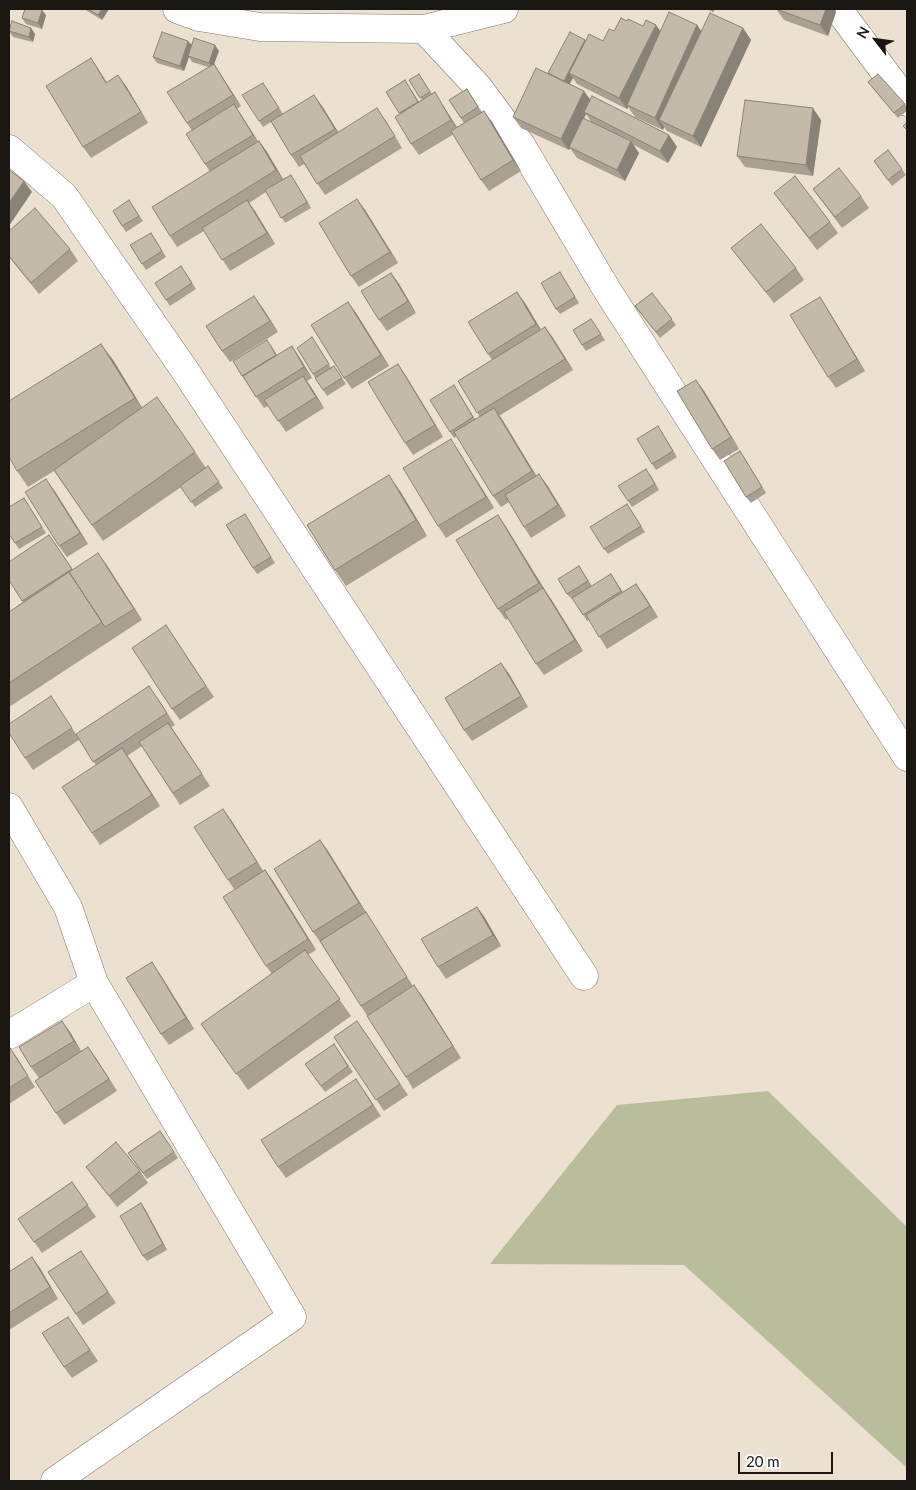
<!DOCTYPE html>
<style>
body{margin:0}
#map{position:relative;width:916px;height:1490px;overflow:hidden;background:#ece1d1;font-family:Lato,sans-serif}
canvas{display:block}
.frame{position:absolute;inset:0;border:10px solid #1a1611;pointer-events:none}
.north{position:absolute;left:851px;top:15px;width:50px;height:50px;-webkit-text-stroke:4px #fff;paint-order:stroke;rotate:300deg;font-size:14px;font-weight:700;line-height:20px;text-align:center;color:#1a1611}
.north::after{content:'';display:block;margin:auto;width:18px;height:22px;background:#1a1611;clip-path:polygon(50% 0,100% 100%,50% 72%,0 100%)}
.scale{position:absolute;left:738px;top:1452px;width:95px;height:22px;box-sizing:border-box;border:2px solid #1a1611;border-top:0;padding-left:6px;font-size:15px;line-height:18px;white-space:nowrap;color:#1a1611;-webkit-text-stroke:4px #fff;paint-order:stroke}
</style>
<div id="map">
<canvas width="916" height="1490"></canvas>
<div class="frame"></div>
<div class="north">N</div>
<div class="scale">20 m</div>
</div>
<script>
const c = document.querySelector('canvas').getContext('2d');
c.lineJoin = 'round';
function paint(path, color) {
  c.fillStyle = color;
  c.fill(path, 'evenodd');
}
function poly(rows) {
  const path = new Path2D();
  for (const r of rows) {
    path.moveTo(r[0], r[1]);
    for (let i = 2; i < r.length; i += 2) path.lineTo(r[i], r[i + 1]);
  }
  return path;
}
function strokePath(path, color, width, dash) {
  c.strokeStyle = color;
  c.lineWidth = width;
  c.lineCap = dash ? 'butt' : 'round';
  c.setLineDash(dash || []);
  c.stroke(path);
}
const green = poly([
 [768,1091,907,1227,907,1468,684,1265,490,1264,617,1105]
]);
const street = poly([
 [177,9,199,17,260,27,424,29,504,9],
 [838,9,907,102],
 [424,29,478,87,521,145,607,290,907,757],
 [9,149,64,196,184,369,584,976],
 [9,807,68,907,94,983,292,1317,55,1481],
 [9,1035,94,983]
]);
const wall = poly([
 [84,9,109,9,102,20],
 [706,9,715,9,713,12],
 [776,9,835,9,836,12,828,36,784,20],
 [46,15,42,29,26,24,22,18],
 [627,21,660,32,697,25,701,31,743,28,751,40,701,147,667,131,664,127,663,130,635,117,628,107,627,109,577,84,573,78,569,84,590,100,669,135,677,147,668,163,632,144,639,153,625,181,577,158,570,148,569,150,521,128,513,117,549,74,585,40,603,41,614,31],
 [586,114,592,123,584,119],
 [31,28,35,34,33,42,13,37,9,31],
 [192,45,219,51,214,64,241,106,237,109,258,142,259,141,267,152,283,179,291,175,311,208,285,223,266,192,249,203,275,244,230,271,204,231,177,247,170,236,210,172,205,164,192,131,187,123,208,67,192,62,189,57,184,71,157,63,153,57],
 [91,58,106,82,126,86,148,123,91,158,83,147],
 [419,74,432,94,442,104,457,127,464,123,449,100,467,89,482,112,492,122,521,171,489,191,481,180,454,134,419,155,411,144,400,114,386,92,405,80,419,102,422,100,409,80],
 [868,82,905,104,907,107,907,111,898,118],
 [267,89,283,114,322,106,338,132,385,119,402,148,325,195,304,164,299,167,291,155,271,122,263,127,259,121],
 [821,120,813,176,745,167,737,156],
 [888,150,906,175,892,186,874,161],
 [813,189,861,196,869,208,842,228],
 [774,193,830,222,838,233,817,250],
 [357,199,365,210,398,263,359,287,351,276],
 [133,206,143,221,126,232,122,226],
 [9,231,70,249,78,261,39,294,9,257],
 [155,239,166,257,146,270,142,264],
 [731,248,796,268,804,280,774,303],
 [181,266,196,289,170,306,166,300],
 [560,272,579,303,560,314,556,309],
 [391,273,399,284,416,313,387,331,379,320],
 [652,293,676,325,660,338,635,306],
 [348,302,356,313,389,366,352,389,344,378],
 [525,303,541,330,545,327,553,338,573,370,499,416,536,476,547,485,566,516,531,538,524,527,509,502,501,507,493,496,457,436,454,438,450,432,458,391,475,419,480,417,458,381,492,360,488,354],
 [262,307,278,332,230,362,222,351],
 [827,308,865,371,836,388,828,377],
 [595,325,605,340,586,351,582,345],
 [316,343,331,368,338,372,346,384,327,396,313,374],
 [271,345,277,355,292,346,312,378,307,381,324,408,286,432,268,406,264,408,242,376],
 [113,360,142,408,157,397,206,468,208,466,223,488,195,507,181,487,103,541,54,471,28,487,17,471],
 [406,376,443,437,413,455,405,443],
 [696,380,704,391,739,449,720,460,712,449],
 [662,432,677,457,656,470,652,464],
 [458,450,494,508,446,538,438,526],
 [744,457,766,493,751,503,746,497],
 [650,474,659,490,632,507,628,501],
 [54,490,88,544,67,557,59,546],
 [400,491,427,536,346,586,335,570],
 [24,498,46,533,19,549,15,543],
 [627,504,645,532,608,554,604,549],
 [245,514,275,563,257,574,253,568],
 [498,515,506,527,583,651,544,675,536,664,508,618,506,620,498,609],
 [49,535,73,570,106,564,142,620,9,707,9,612,23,602,9,580],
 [579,566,592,586,611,574,623,592,636,584,658,617,607,649,589,620,587,621,573,598,572,599,567,594],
 [166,625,214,697,180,720,172,709],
 [501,663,509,674,528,707,472,741,464,730],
 [51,696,76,734,157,697,175,725,171,727,210,786,180,805,142,746,127,756,160,806,100,845,92,833,96,765,79,740,33,770,25,758],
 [231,820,263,871,265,870,273,881,316,950,308,955,351,1016,248,1090,201,1024,272,974,266,966,234,889,228,880],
 [320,840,328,851,367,914,413,986,414,985,422,996,461,1058,413,1089,406,1077,321,943,313,932],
 [477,907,485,918,501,946,446,979,438,967],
 [160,974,194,1029,169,1045,161,1034],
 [357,1021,408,1095,384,1111,334,1037],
 [70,1032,81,1051,96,1058,117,1091,64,1125,56,1113,39,1078,31,1067],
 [334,1044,353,1072,325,1092,305,1064],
 [10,1048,35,1087,9,1104,9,1049],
 [364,1090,381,1116,286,1178,278,1167],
 [160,1131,178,1158,147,1179,128,1153],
 [86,1167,140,1171,148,1183,117,1207],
 [72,1182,96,1217,42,1253,18,1219],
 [145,1209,167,1250,147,1261,143,1256],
 [81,1251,116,1303,83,1325,48,1272],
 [32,1257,58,1299,9,1330,9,1272],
 [68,1317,98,1361,72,1378,64,1367]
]);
const shadedWall = poly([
 [102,9,109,9,102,20,98,15],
 [711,9,715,9,713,12],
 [826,9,835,9,836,12,828,36,820,25],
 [42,10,46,15,42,29,38,23],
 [656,25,664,36,627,105,628,107,627,109,619,98],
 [697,25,705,36,659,120,664,127,663,130,655,118],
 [31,28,35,34,33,42,29,37],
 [743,28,751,40,701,147,693,136],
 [585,40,589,46,569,73,573,78,568,87,564,81],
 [188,41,193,46,188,56,189,57,184,71,180,66],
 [215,45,219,51,214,64,241,106,209,63],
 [91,58,99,70,114,94,106,83],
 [118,75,126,86,148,123,141,112],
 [584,91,592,102,584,112,586,114,570,147,569,147,570,148,569,150,561,139],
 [435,92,442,104,459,131,451,120],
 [314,95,322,106,343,140,335,129],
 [234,104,242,116,261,146,253,135],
 [813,108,821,120,813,176,806,165],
 [484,111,492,122,521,171,513,160],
 [669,135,677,147,668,163,660,151],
 [259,141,267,152,284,181,276,170],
 [631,141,639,153,625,181,617,170],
 [291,175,295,181,311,208,307,202],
 [24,181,32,192,9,226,9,203],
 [357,199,365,210,398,263,390,252],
 [247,200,255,211,275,244,267,233],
 [391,273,399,284,416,313,408,301],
 [517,292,525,303,544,335,536,324],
 [254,296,262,307,278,332,270,321],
 [820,297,827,308,865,371,857,359],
 [348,302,356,313,389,366,381,355],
 [545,327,553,338,573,370,565,359],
 [101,344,113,360,146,414,135,398],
 [292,346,300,358,312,378,304,367],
 [398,364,406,376,443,437,435,425],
 [303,376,311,387,324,408,316,397],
 [696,380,704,391,739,449,731,437],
 [494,408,502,419,540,482,532,471],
 [451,439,458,450,494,508,486,497],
 [539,474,547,485,566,516,558,505],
 [389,475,400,491,427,536,416,520],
 [46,479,54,490,88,544,80,533],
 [498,515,506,527,547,594,539,583],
 [98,553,106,564,142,620,134,609],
 [636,584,644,595,658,617,650,606],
 [543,588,551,599,583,651,575,640],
 [501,663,509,674,528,707,521,696],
 [168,723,176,734,210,786],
 [122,748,130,759,160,806,152,795],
 [223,809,231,820,265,874,257,862],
 [320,840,328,851,367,914,359,903],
 [265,870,273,881,316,950,308,939],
 [477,907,485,918,501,946,493,935],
 [152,962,160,974,194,1029,186,1018],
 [414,985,422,996,461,1058,453,1046],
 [62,1021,70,1032,82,1053,74,1041],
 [88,1047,96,1058,117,1091,109,1079],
 [10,1048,18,1059,35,1087,28,1076],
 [141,1203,145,1209,167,1250,163,1244],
 [32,1257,40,1268,58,1299,50,1287]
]);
const building = poly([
 [25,9,39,9,42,10,38,23,22,18,25,9],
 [88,9,102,9,98,15,88,9],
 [776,9,826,9,820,25,776,9],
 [669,12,697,25,655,118,627,105,669,12],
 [710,13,743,28,693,136,659,120,710,13],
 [621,18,627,21,628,19,643,26,646,20,656,25,619,98,569,73,589,34,603,41,609,29,614,31,621,18],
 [12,21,31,28,29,37,9,31,12,21],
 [162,32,188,41,180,66,153,57,162,32],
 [570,32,585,40,564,81,548,73,570,32],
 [194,38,215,45,209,63,188,56,194,38],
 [91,58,106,83,118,75,141,112,83,147,46,86,91,58],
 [214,64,233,95,187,123,167,92,214,64],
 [536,68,584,91,561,139,513,117,536,68],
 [419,74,430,92,420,98,409,80,419,74],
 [878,74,905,104,894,113,868,82,878,74],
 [405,80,418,102,399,113,386,92,405,80],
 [263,83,279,108,259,121,242,95,263,83],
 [467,89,478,107,461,118,449,100,467,89],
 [435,92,451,120,411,144,395,117,435,92],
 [314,95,335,129,291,155,271,121,314,95],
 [592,96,669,135,660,151,584,112,592,96],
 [745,100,813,108,806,165,737,156,745,100],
 [234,104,253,135,205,164,186,134,234,104],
 [377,108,395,136,317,184,300,156,377,108],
 [484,111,513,160,481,180,451,131,484,111],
 [583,118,631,141,617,170,569,147,583,118],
 [907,122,907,130,903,126,907,122],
 [259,141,276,170,170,236,152,207,259,141],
 [888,150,902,169,888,180,874,161,888,150],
 [839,168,861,196,835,217,813,189,839,168],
 [9,170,24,181,9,203,9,170],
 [291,175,307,202,281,218,265,190,291,175],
 [795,176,830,222,809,238,774,193,795,176],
 [357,199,390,252,351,276,319,223,357,199],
 [129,200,139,216,122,226,113,211,129,200],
 [247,200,267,233,222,260,202,228,247,200],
 [35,208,70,249,31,283,9,256,9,231,35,208],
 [761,224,796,268,766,292,731,248,761,224],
 [151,233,162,251,142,264,130,245,151,233],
 [181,266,192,283,166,300,155,283,181,266],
 [560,272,575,297,556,309,541,283,560,272],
 [391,273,408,301,379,320,361,291,391,273],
 [517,292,536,324,488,354,468,322,517,292],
 [652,293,672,319,656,332,635,306,652,293],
 [254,296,270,321,222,351,206,326,254,296],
 [820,297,857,359,828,377,790,315,820,297],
 [348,302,381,355,344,378,311,325,348,302],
 [591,319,601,334,582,345,573,330,591,319],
 [545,327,565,359,477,413,458,381,545,327],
 [312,337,329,364,313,374,297,348,312,337],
 [267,340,276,355,242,376,233,361,267,340],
 [101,344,135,398,17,471,9,457,9,401,101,344],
 [292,346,304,367,256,397,243,376,292,346],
 [398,364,435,425,405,443,368,382,398,364],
 [334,366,342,378,323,390,315,378,334,366],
 [303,376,316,397,278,421,264,400,303,376],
 [696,380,731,437,712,449,677,391,696,380],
 [454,385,473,417,450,432,430,400,454,385],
 [157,397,195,452,92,525,54,470,157,397],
 [494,408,532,471,493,496,454,432,494,408],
 [658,426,673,451,652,464,637,439,658,426],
 [451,439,486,497,438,526,403,468,451,439],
 [740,451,762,487,746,497,724,461,740,451],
 [208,466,219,482,191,502,180,486,208,466],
 [646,469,655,484,628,501,618,486,646,469],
 [539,474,558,505,524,527,505,495,539,474],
 [389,475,416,520,335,570,307,525,389,475],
 [46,479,80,533,59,546,25,492,46,479],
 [24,498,42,527,15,543,9,534,9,507,24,498],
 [627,504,641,526,604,549,590,527,627,504],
 [245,514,271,557,253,568,226,525,245,514],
 [498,515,539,583,498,609,456,540,498,515],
 [49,535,72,569,22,601,9,580,9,562,49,535],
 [98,553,134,609,105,627,69,572,98,553],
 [579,566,588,581,567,594,558,579,579,566],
 [69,572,102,622,9,683,9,612,69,572],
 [611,574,621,591,583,615,572,598,611,574],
 [636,584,650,606,599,637,586,615,636,584],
 [543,588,575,640,536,664,504,612,543,588],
 [166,625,206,686,172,709,132,648,166,625],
 [501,663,521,696,464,730,445,698,501,663],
 [149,686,167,713,93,762,76,734,149,686],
 [51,696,72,728,25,758,9,733,9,724,51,696],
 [168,723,202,774,173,793,139,742,168,723],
 [122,748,152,795,92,833,62,787,122,748],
 [223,809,257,862,228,880,194,827,223,809],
 [320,840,359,903,313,932,274,869,320,840],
 [265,870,308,939,266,966,223,897,265,870],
 [477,907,493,935,438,967,421,939,477,907],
 [366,912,407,977,361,1006,320,941,366,912],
 [305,950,340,999,236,1074,201,1024,305,950],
 [152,962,186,1018,161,1034,126,978,152,962],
 [414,985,453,1046,406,1077,367,1016,414,985],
 [62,1021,74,1041,31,1067,19,1047,62,1021],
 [357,1021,400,1084,376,1100,334,1037,357,1021],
 [334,1044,348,1066,321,1086,305,1064,334,1044],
 [88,1047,109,1079,56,1113,35,1081,88,1047],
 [10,1048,28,1076,9,1088,9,1049,10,1048],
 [356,1079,373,1105,278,1167,261,1140,356,1079],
 [160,1131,174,1152,143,1173,128,1153,160,1131],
 [116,1142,140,1171,109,1196,86,1167,116,1142],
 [72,1182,88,1205,34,1242,18,1219,72,1182],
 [141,1203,163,1244,143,1256,120,1216,141,1203],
 [81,1251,108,1292,76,1314,48,1272,81,1251],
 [32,1257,50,1287,9,1313,9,1272,32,1257],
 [68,1317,90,1350,64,1367,42,1333,68,1317]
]);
paint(green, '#b9bd9b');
strokePath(street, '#83796b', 29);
strokePath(street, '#fff', 28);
paint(wall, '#a9a092');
paint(shadedWall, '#898277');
paint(building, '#c4baaa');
strokePath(building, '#898277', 1);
</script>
